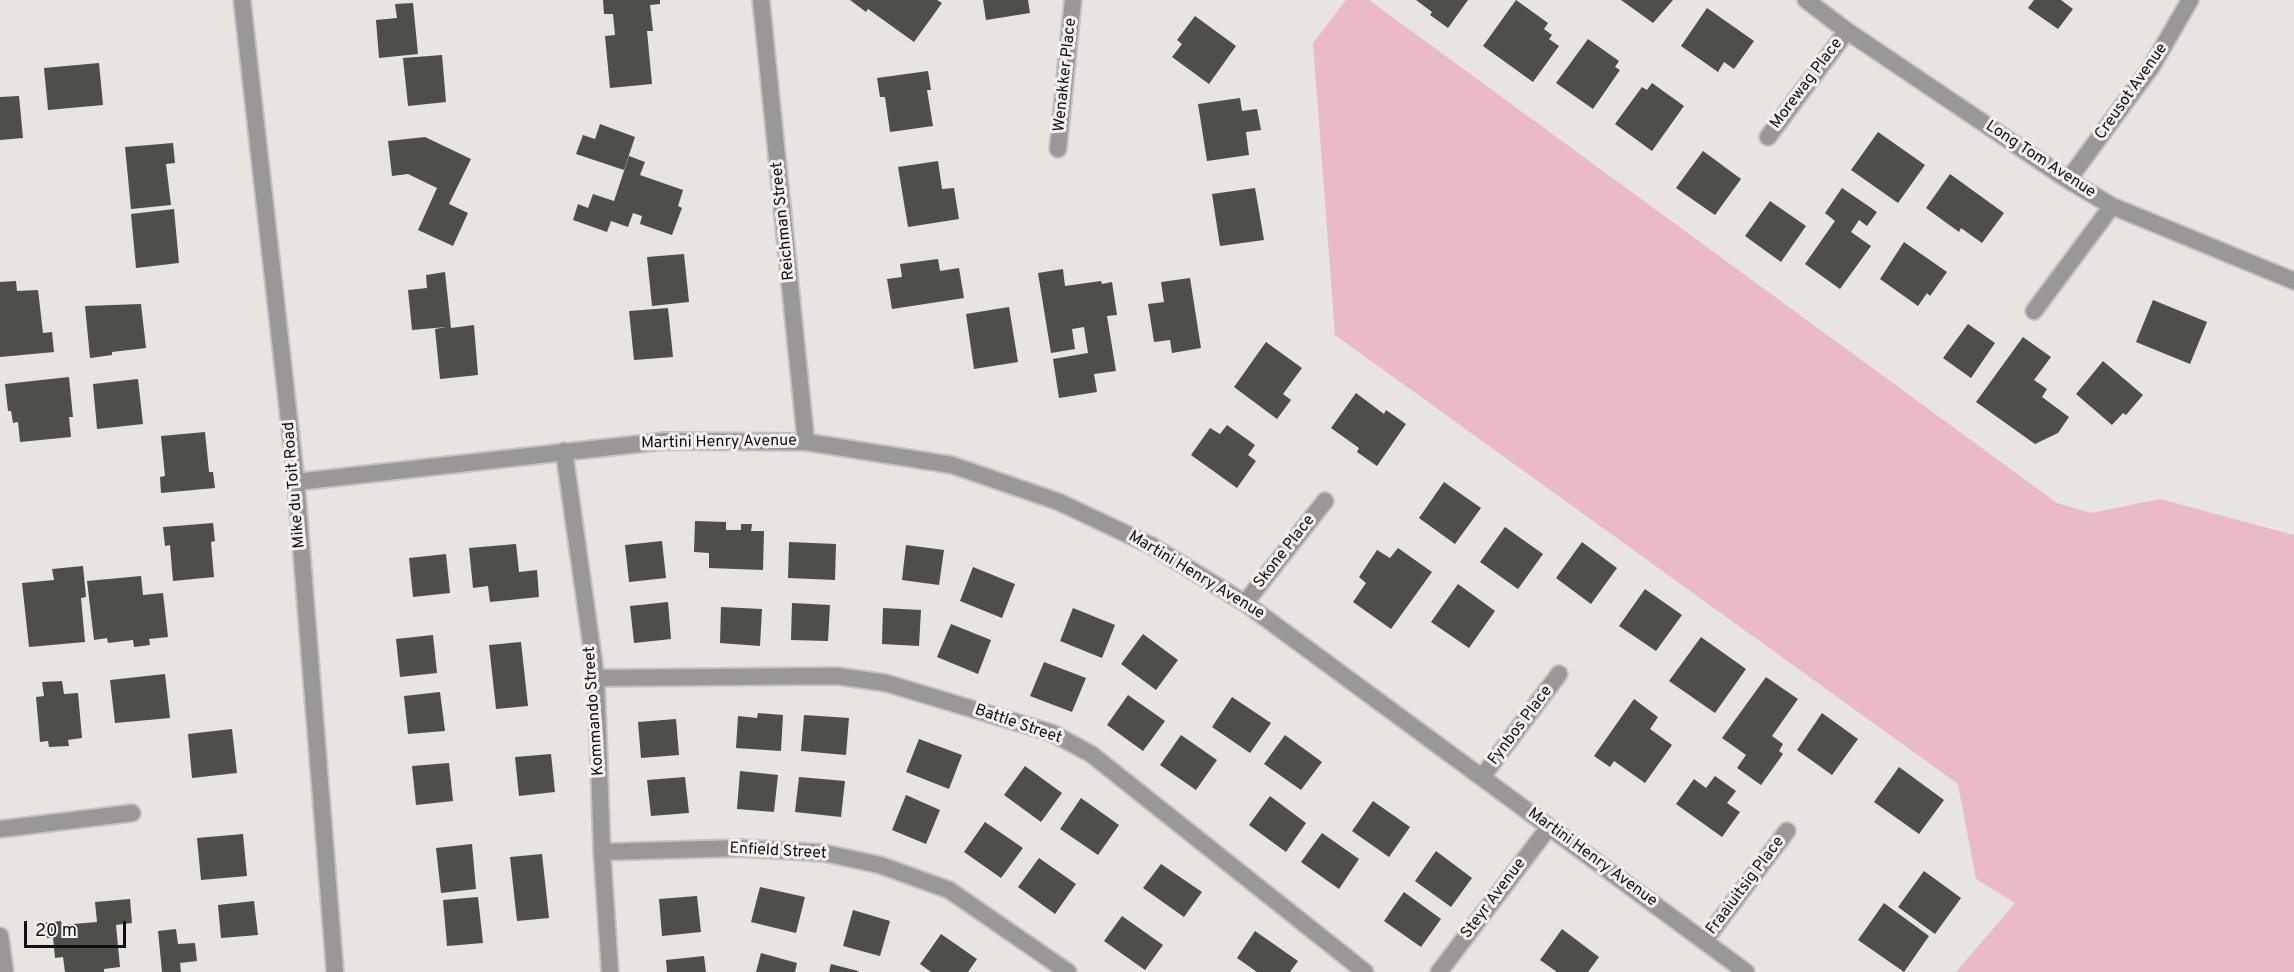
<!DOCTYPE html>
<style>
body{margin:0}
#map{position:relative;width:2294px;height:972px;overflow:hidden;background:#e7e4e1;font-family:Overpass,sans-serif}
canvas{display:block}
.scale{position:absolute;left:24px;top:921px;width:102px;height:27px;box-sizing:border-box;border:3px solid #121110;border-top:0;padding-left:8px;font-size:18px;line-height:21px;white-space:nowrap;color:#121110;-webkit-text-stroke:4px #f4f1ee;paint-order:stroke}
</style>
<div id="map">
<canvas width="2294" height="972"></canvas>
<div class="scale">20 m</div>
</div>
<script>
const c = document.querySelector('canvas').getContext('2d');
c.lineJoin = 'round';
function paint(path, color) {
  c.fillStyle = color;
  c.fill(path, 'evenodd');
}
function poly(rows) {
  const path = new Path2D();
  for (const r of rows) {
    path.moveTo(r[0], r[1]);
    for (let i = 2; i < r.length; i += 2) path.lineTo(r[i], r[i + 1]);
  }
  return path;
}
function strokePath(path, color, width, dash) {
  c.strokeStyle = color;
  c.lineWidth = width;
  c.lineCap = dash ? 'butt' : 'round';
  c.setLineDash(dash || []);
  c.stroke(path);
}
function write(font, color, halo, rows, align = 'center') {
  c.font = font + ' Overpass,sans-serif';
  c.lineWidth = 6;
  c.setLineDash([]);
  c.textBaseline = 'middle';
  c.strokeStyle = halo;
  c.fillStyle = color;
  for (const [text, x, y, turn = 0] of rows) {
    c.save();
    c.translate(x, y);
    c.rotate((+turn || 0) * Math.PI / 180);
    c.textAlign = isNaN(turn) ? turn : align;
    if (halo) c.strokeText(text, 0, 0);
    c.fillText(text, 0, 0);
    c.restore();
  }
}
const green = poly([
 [1346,0,1369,0,2057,503,2091,513,2160,499,2294,535,2294,972,1956,972,2015,903,1976,879,1958,784,1335,335,1313,43]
]);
const building = poly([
 [603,0,660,0,660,4,650,5,653,31,647,31,652,84,610,88,605,36,615,35,613,14,604,14],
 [850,0,937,0,942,3,914,42,868,9,866,12],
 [983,0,1028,0,1030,13,986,20],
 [1416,0,1468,0,1448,28,1430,15,1432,12],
 [1516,0,1548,23,1544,29,1552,35,1549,39,1559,46,1533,82,1483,46],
 [1621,0,1673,0,1653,23],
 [2034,0,2061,0,2073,9,2058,29,2028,8],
 [413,3,418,54,379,58,376,20,397,18,395,4],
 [1707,8,1754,41,1734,69,1724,62,1718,72,1681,46],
 [1195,16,1236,46,1209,84,1172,57,1182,44,1177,40],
 [1588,39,1619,61,1615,67,1620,70,1593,109,1556,83],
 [442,55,446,102,408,106,403,58],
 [99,63,103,105,48,110,44,68],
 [928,71,931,90,927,90,933,126,890,132,885,97,880,97,877,78],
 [1652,83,1684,106,1652,151,1615,124,1642,87,1647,90],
 [19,96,23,138,0,140,0,97],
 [1240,98,1242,111,1257,109,1261,130,1246,132,1249,155,1207,161,1198,104],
 [600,124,635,137,624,170,576,154,583,135,595,139],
 [1878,132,1925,165,1898,203,1851,170],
 [425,137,471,159,449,204,468,213,453,246,418,230,437,188,408,174,392,176,388,141],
 [173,143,175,163,166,164,171,205,131,209,125,147],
 [1703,151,1741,179,1715,215,1676,188],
 [629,156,645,162,640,175,683,190,678,206,682,208,672,235,640,224,642,216,633,213,628,227,611,221,607,232,573,220,578,204,588,208,593,194,614,201],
 [938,161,942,189,954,188,959,219,908,227,898,167],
 [1950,174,2004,213,1982,243,1961,228,1959,232,1926,208],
 [1255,188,1264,240,1220,246,1212,194],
 [1842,188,1877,212,1867,226,1859,220,1851,232,1871,246,1840,289,1805,264,1835,221,1825,213],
 [1770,201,1806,226,1781,262,1745,236],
 [174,209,179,263,136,268,131,214],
 [1904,242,1947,272,1930,296,1927,293,1918,306,1880,279],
 [684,254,689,302,652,306,647,257],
 [938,259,940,271,959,268,964,298,892,309,887,279,902,277,900,264],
 [1063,269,1065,286,1101,281,1102,284,1112,282,1117,315,1107,316,1116,371,1094,374,1097,392,1059,398,1053,359,1088,353,1084,327,1072,329,1075,349,1051,353,1038,273],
 [445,272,451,328,474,325,478,375,440,379,435,329,446,327,412,330,408,290,427,288,426,275],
 [1190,278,1201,348,1172,353,1170,340,1154,342,1148,304,1164,302,1161,282],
 [16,281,17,291,38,290,43,333,52,332,54,352,0,357,0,282],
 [2153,300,2207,322,2190,364,2136,342],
 [141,304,146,348,112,352,112,355,90,358,85,306],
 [1009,307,1018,362,974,369,966,314],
 [668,308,673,357,634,360,629,311],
 [1968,324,1995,343,1971,378,1943,358],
 [2023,337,2051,357,2034,380,2047,389,2042,397,2069,417,2058,433,2035,444,1976,402],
 [1266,342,1302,368,1283,394,1291,400,1277,419,1234,387],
 [2103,361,2143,395,2126,415,2123,413,2112,425,2076,394],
 [69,377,73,417,69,417,71,437,20,442,18,422,13,423,11,411,8,411,5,384],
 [138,379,143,424,97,429,93,384],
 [1356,393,1384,414,1386,410,1406,424,1377,466,1357,452,1359,448,1331,428],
 [1227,425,1255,445,1248,455,1256,461,1237,488,1191,455,1210,428,1220,434],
 [205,432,209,472,213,472,215,488,161,493,160,477,165,476,161,436],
 [1444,482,1481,508,1455,544,1419,518],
 [695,521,726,522,726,530,741,530,741,524,752,524,751,531,764,531,763,570,709,568,709,553,694,552],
 [213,523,215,541,211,542,214,577,173,581,170,545,165,546,163,527],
 [1505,527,1543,554,1518,589,1480,562],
 [662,541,666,578,629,582,625,545],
 [789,542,836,544,835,580,788,578],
 [1582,542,1617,568,1591,604,1556,578],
 [516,544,519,572,537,570,539,597,490,602,488,586,473,588,469,548],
 [906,545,944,550,939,585,902,580],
 [1398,548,1432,572,1391,629,1353,602,1366,583,1359,577,1377,550,1390,558],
 [446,554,450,593,413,597,409,558],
 [83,566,86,597,81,598,85,642,29,647,22,583,54,580,52,569],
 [973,567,1015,584,1002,618,960,601],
 [141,576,143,595,163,593,168,637,149,639,150,645,134,647,133,640,108,643,107,638,94,640,87,581],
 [1458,584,1495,611,1469,648,1431,622],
 [1645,589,1682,615,1656,651,1619,626],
 [668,602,671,639,634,643,630,606],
 [792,603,830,605,828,641,791,640],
 [721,607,762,609,760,646,720,643],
 [883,608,921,610,919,646,882,644],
 [1073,608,1115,625,1102,658,1060,641],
 [951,624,991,640,978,674,937,657],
 [1143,634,1178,660,1156,690,1121,664],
 [433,635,437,673,400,677,396,639],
 [1701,637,1746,669,1715,713,1669,681],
 [521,642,528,706,496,709,489,645],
 [1044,662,1086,678,1072,712,1030,696],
 [165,674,170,718,115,723,110,680],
 [1766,677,1798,699,1772,736,1783,744,1779,751,1783,754,1761,785,1737,768,1746,755,1722,738],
 [62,681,64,694,78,693,82,738,68,740,69,746,49,747,48,741,40,742,36,697,44,696,42,682],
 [440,692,445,731,408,734,404,696],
 [1128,695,1165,721,1143,751,1107,725],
 [1232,697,1271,723,1250,753,1212,727],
 [1634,699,1658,717,1650,729,1672,745,1645,783,1614,761,1610,767,1594,756],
 [758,713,783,715,781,751,736,748,738,716,757,718],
 [1822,713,1858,739,1832,775,1797,750],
 [804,715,849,718,846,755,801,751],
 [676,719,679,755,641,758,638,722],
 [232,729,237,773,192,778,188,734],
 [1181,735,1217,760,1196,790,1160,765],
 [1285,735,1322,762,1301,790,1264,764],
 [919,739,962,755,949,789,906,772],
 [551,754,555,792,519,796,515,757],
 [449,763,453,801,416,805,412,766],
 [1025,766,1062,793,1041,822,1004,795],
 [1899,767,1944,800,1919,834,1874,802],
 [740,771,778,775,774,812,737,809],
 [1715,776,1736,791,1727,803,1740,812,1722,837,1676,804,1694,779,1706,788],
 [685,777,689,813,651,816,647,780],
 [799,777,845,781,841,817,795,812],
 [906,795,940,810,926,844,892,830],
 [1270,796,1306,823,1286,852,1249,825],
 [1081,798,1119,825,1098,855,1060,829],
 [1373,801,1410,827,1389,857,1352,831],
 [985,822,1023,848,1001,878,964,852],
 [1322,833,1359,859,1339,889,1301,862],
 [243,834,247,876,201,880,197,838],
 [472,844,476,889,441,893,436,848],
 [1436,851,1472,878,1451,907,1415,881],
 [542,854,549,918,517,921,510,857],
 [1039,858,1076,884,1055,914,1018,887],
 [1161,864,1202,892,1184,917,1143,888],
 [1924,871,1961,898,1935,934,1898,907],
 [760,887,805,897,796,933,751,922],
 [1404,892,1441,919,1421,947,1384,921],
 [697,896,701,932,662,936,659,899],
 [478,897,483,943,447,946,443,900],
 [130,899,132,923,116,925,120,967,104,969,104,972,65,972,63,957,55,958,53,938,46,938,44,923,61,921,62,925,97,922,95,902],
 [254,901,258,935,221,938,218,905],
 [1884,903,1929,936,1904,972,1858,940],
 [853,910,890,921,880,956,843,946],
 [1122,916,1163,945,1145,970,1104,941],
 [176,929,178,944,195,943,197,961,180,963,181,972,162,972,158,931],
 [1562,929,1599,957,1588,972,1557,972,1540,960],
 [1255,931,1298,961,1290,972,1257,972,1237,958],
 [941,934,977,959,968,972,931,972,920,964],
 [761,953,797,963,795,972,756,972],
 [704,956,706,972,667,972,666,960],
 [831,964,858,971,858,972,829,972]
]);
const minor = poly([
 [242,0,296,482,335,972],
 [761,0,806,442],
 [1806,0,1847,31,2068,180,2112,206,2294,281],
 [1768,137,1847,31],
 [1058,149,1073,0],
 [2068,180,2152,66,2190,0],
 [2034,311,2112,206],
 [564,451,596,678,602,852,610,972],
 [296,482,665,441,806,442,952,465,1059,502,1152,546,1245,603,1746,972],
 [1245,603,1325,501],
 [596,678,837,676,886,683,1052,733,1091,754,1365,972],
 [1482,777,1559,674],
 [0,829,132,813],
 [602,852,740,848,824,853,880,865,949,890,1068,972],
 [0,936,5,972],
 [1705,940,1787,831],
 [1439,972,1549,827]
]);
const streetNames = [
 ["Wenakker Place",1066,75,-84],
 ["Morewag Place",1807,84,-53],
 ["Creusot Avenue",2132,92,-55],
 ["Long Tom Avenue",2040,160,33],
 ["Reichman Street",784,221,-96],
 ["Martini Henry Avenue",719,443,-1],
 ["Mike du Toit Road",295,485,-95],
 ["Skone Place",1285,552,-52],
 ["Martini Henry Avenue",1196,576,31],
 ["Kommando Street",595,711,-94],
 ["Battle Street",1018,725,19],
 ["Fynbos Place",1521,726,-53],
 ["Enfield Street",778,852,3],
 ["Martini Henry Avenue",1592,858,36],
 ["Fraaiuitsig Place",1746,886,-53],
 ["Steyr Avenue",1494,899,-53]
];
paint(green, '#eabbc7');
paint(building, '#4e4e4b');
strokePath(minor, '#c5c2c0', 20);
strokePath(minor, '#999797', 16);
write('16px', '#121110', '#f4f1ee', streetNames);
</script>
